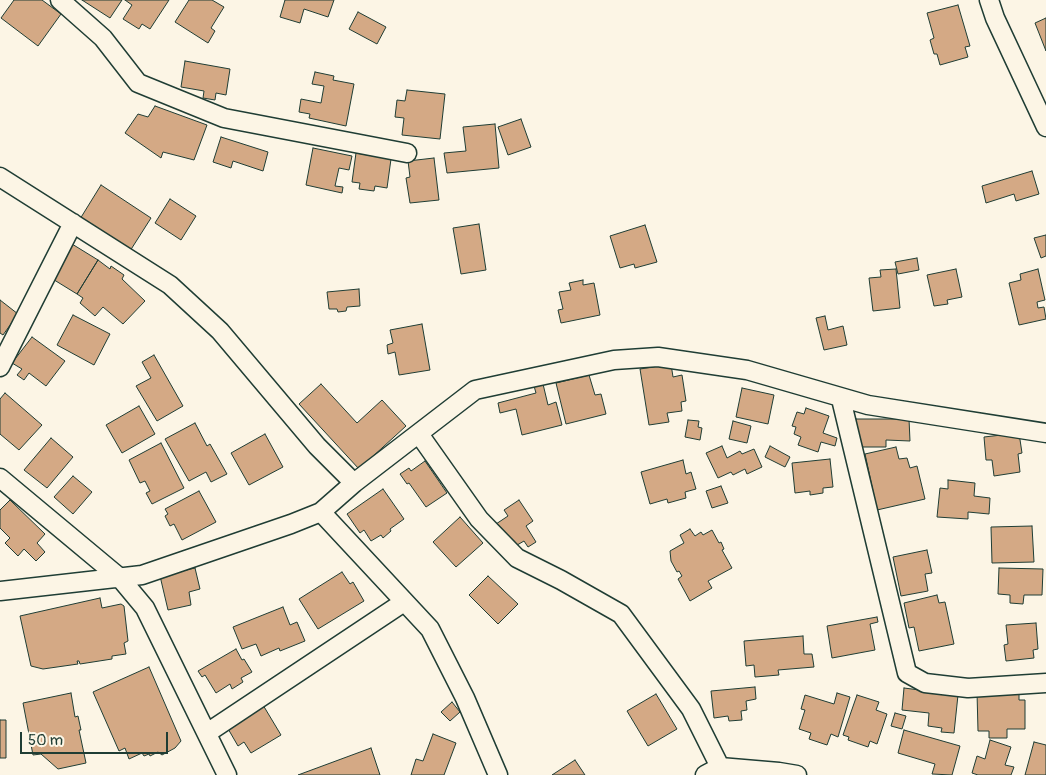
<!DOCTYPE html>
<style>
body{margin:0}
#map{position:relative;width:1046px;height:775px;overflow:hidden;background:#fcf5e5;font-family:Pangolin,sans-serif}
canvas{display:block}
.scale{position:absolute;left:20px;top:732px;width:148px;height:22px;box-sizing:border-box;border:2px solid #1f3d34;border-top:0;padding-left:6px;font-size:15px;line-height:18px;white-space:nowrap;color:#1f3d34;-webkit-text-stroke:4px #fcf5e5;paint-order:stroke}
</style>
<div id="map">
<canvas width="1046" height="775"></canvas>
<div class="scale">50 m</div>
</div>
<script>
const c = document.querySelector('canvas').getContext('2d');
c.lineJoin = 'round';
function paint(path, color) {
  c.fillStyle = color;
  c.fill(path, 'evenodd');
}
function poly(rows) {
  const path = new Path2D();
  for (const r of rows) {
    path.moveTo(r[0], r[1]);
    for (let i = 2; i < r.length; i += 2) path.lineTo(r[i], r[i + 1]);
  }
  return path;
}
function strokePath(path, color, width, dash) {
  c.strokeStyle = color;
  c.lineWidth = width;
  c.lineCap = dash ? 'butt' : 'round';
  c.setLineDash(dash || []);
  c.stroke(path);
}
const building = poly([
 [14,0,42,0,61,14,38,46,1,18,14,0],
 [82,0,122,0,110,18,82,0],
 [125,0,169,0,150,29,142,24,139,29,123,19,132,5,125,0],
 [189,0,212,0,224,7,211,28,215,31,208,43,175,22,189,0],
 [285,0,334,0,328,17,304,9,300,23,280,17,285,0],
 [958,5,970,46,965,47,968,57,940,65,937,54,934,54,930,40,934,38,927,13,958,5],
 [358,12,386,27,377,44,349,29,358,12],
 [1046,18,1046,51,1035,23,1046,18],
 [185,61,230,69,226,95,216,93,215,100,203,98,204,91,181,87,185,61],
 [315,72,334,76,333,80,354,84,346,126,309,118,310,114,299,112,301,99,321,103,324,86,312,84,315,72],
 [407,90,445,94,440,139,402,135,404,118,395,117,397,100,405,101,407,90],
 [155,106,207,125,194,160,163,152,161,158,125,133,138,114,148,117,155,106],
 [521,119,531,147,508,155,498,127,521,119],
 [495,124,499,168,447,173,444,153,466,151,463,127,495,124],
 [221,137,268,152,263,171,233,161,231,168,213,162,221,137],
 [313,148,352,156,349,170,339,168,335,186,343,187,342,193,306,185,313,148],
 [356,153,391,159,387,188,375,186,374,191,359,189,360,183,352,182,356,153],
 [434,158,439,200,410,203,406,178,410,177,408,161,434,158],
 [1032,171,1039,194,1016,201,1014,194,986,203,982,186,1032,171],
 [101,185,151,218,130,251,80,219,101,185],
 [170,199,196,216,181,240,155,223,170,199],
 [479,224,486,270,461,274,453,228,479,224],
 [645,225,657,262,635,268,634,264,620,268,610,236,645,225],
 [1046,235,1046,256,1041,258,1034,238,1046,235],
 [72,244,98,260,77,294,51,278,72,244],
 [917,258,919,270,898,274,895,262,917,258],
 [98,260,110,269,111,266,124,275,122,279,145,301,123,324,103,307,95,316,80,303,83,298,77,294,98,260],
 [896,269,900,308,873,311,869,278,881,277,880,270,896,269],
 [956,269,962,297,947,300,948,304,934,306,927,275,956,269],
 [1038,269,1045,300,1037,302,1038,308,1044,307,1046,319,1019,325,1009,283,1021,280,1020,274,1038,269],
 [583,280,583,285,594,283,600,315,561,323,558,310,563,309,559,292,571,290,569,283,583,280],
 [359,289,360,306,347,307,346,311,338,312,337,309,329,309,327,292,359,289],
 [0,300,18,314,3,335,0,333,0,300],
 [73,315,110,334,94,365,57,345,73,315],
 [825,316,828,330,843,326,847,345,824,350,816,318,825,316],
 [422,324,430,370,399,375,395,352,388,354,387,345,393,343,390,330,422,324],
 [32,337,65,361,46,386,29,373,24,380,17,375,22,369,12,363,32,337],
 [154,355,183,406,157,421,136,386,151,378,142,362,154,355],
 [671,364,673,377,682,375,686,401,681,402,682,411,667,413,669,422,649,425,640,369,671,364],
 [589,375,595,395,601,394,606,414,566,424,556,383,589,375],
 [321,384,357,423,382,400,406,426,359,469,299,404,321,384],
 [543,384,548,405,556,402,562,425,522,435,516,409,500,413,498,403,536,393,534,386,543,384],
 [742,388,774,395,768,424,736,417,742,388],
 [5,393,42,425,19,450,0,434,0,399,5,393],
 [139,406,155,434,122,453,106,425,139,406],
 [806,408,829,416,823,433,837,438,835,446,821,442,818,452,798,445,801,437,794,434,796,427,792,426,797,412,804,414,806,408],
 [856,419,909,419,910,441,886,440,886,447,861,447,861,442,856,442,856,419],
 [688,420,699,421,698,427,702,428,700,440,685,437,688,420],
 [733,421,751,426,747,443,729,439,733,421],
 [195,423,207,446,210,444,227,474,211,482,206,472,189,481,165,439,195,423],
 [1019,433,1022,453,1018,454,1020,472,994,476,992,460,986,460,984,437,1019,433],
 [265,434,283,467,249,485,231,453,265,434],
 [51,438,73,457,47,488,24,470,51,438],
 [161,443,184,488,152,504,146,493,150,491,145,481,140,483,129,460,161,443],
 [722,446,727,458,740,451,742,454,754,449,762,467,747,474,745,469,733,475,731,472,718,478,706,453,722,446],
 [770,446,790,457,785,467,765,457,770,446],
 [896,447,899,459,907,458,910,468,917,466,925,499,877,510,865,454,896,447],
 [830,459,833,487,823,488,823,493,810,495,810,491,795,493,792,463,830,459],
 [683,460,686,474,691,472,696,489,685,492,686,498,668,503,667,499,650,504,641,472,683,460],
 [425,461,447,493,426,507,409,483,407,484,400,474,409,468,411,471,425,461],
 [73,476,92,492,73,514,54,497,73,476],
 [948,480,975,483,974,496,990,498,989,514,968,512,968,519,937,517,940,488,948,489,948,480],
 [721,486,728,503,712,508,706,491,721,486],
 [383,489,404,519,390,529,391,531,383,538,381,535,371,541,364,530,360,533,347,514,383,489],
 [199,491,216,522,182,540,174,524,170,526,165,516,168,514,165,509,199,491],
 [10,500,45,534,37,543,45,552,36,561,24,549,18,556,5,543,10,538,0,528,0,510,10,500],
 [519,500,533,521,526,526,536,542,528,547,524,541,512,548,496,524,508,516,504,510,519,500],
 [460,517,483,543,456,567,433,542,460,517],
 [1032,526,1034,562,992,563,991,527,1032,526],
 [690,529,695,536,701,532,703,535,712,530,719,543,721,542,724,549,722,550,732,568,708,581,712,588,690,601,678,579,682,576,679,571,677,572,671,561,670,551,684,543,680,535,690,529],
 [927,550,932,573,925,574,928,591,901,596,893,557,927,550],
 [195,568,200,589,189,592,191,605,168,610,160,576,195,568],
 [999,568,1043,569,1042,595,1024,595,1023,604,1010,603,1010,595,998,594,999,568],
 [342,572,350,584,353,582,364,601,318,629,299,599,342,572],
 [488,576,518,604,498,624,469,595,488,576],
 [937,595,939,603,945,602,954,644,919,651,914,627,909,628,904,603,937,595],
 [100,598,102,608,121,604,124,606,128,641,124,643,126,654,112,656,112,659,80,664,79,661,77,661,78,664,43,669,31,666,20,616,100,598],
 [283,607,290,625,297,622,305,641,280,651,279,648,261,656,256,644,242,649,233,627,283,607],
 [877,617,878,622,870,624,875,650,832,658,827,626,877,617],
 [1036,623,1038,649,1033,650,1034,658,1006,661,1004,645,1008,644,1006,625,1036,623],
 [803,636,804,654,812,654,814,667,778,670,779,675,755,677,754,665,746,666,744,641,803,636],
 [236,649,242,660,244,659,252,672,241,678,243,682,232,689,230,684,216,693,205,675,202,677,198,671,236,649],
 [149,667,181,741,175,748,162,755,158,752,150,756,149,754,144,756,142,753,129,759,125,748,119,751,93,692,149,667],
 [755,687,756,699,746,701,747,710,741,711,742,720,729,721,728,716,714,718,711,691,755,687],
 [904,688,958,695,954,733,941,732,942,728,928,726,929,713,902,710,904,688],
 [977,692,1019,692,1019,700,1025,700,1025,729,1007,729,1007,738,989,738,989,731,978,731,977,692],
 [71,693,75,717,78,716,81,730,79,730,86,763,58,769,41,754,33,755,23,703,71,693],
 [837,693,850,697,838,737,831,734,827,745,809,739,811,733,799,729,805,710,801,709,805,695,834,704,837,693],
 [656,694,677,729,648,746,627,711,656,694],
 [857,695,879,702,876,710,887,714,877,744,870,741,868,747,848,740,849,737,843,735,857,695],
 [452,702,460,712,450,721,441,712,452,702],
 [263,705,281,735,251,753,244,742,238,746,227,727,263,705],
 [895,713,906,716,902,729,891,726,895,713],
 [0,720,6,720,6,758,0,758,0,720],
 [904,730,960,746,952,775,932,774,935,764,898,753,904,730],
 [433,734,456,743,444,775,411,775,416,759,423,761,433,734],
 [990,740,1011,747,1005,765,1014,767,1011,775,978,775,972,773,977,756,985,759,990,740],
 [1034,742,1046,745,1046,775,1025,775,1034,742],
 [371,748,380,775,298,775,371,748],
 [575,760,585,775,552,775,575,760]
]);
const minor = poly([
 [60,0,103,38,138,83,224,118,407,153],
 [989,0,995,18,1046,127],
 [0,177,170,285,220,331,317,446,354,483],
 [0,367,73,223],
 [841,399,907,673,925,683,968,688,1046,683],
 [419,434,479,519,517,558,561,580,621,614,691,709,724,775],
 [0,478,120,578,145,608,227,775],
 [321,512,430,629,465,698,498,775],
 [0,591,142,575,291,524,321,512,354,483,475,390,614,360,658,357,747,370,868,405,1046,433],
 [207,733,404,602],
 [705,775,720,767,779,772,797,775]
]);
paint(building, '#d4a985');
strokePath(building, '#1f3d34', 1);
strokePath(minor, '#1f3d34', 21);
strokePath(minor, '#fcf5e5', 18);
</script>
